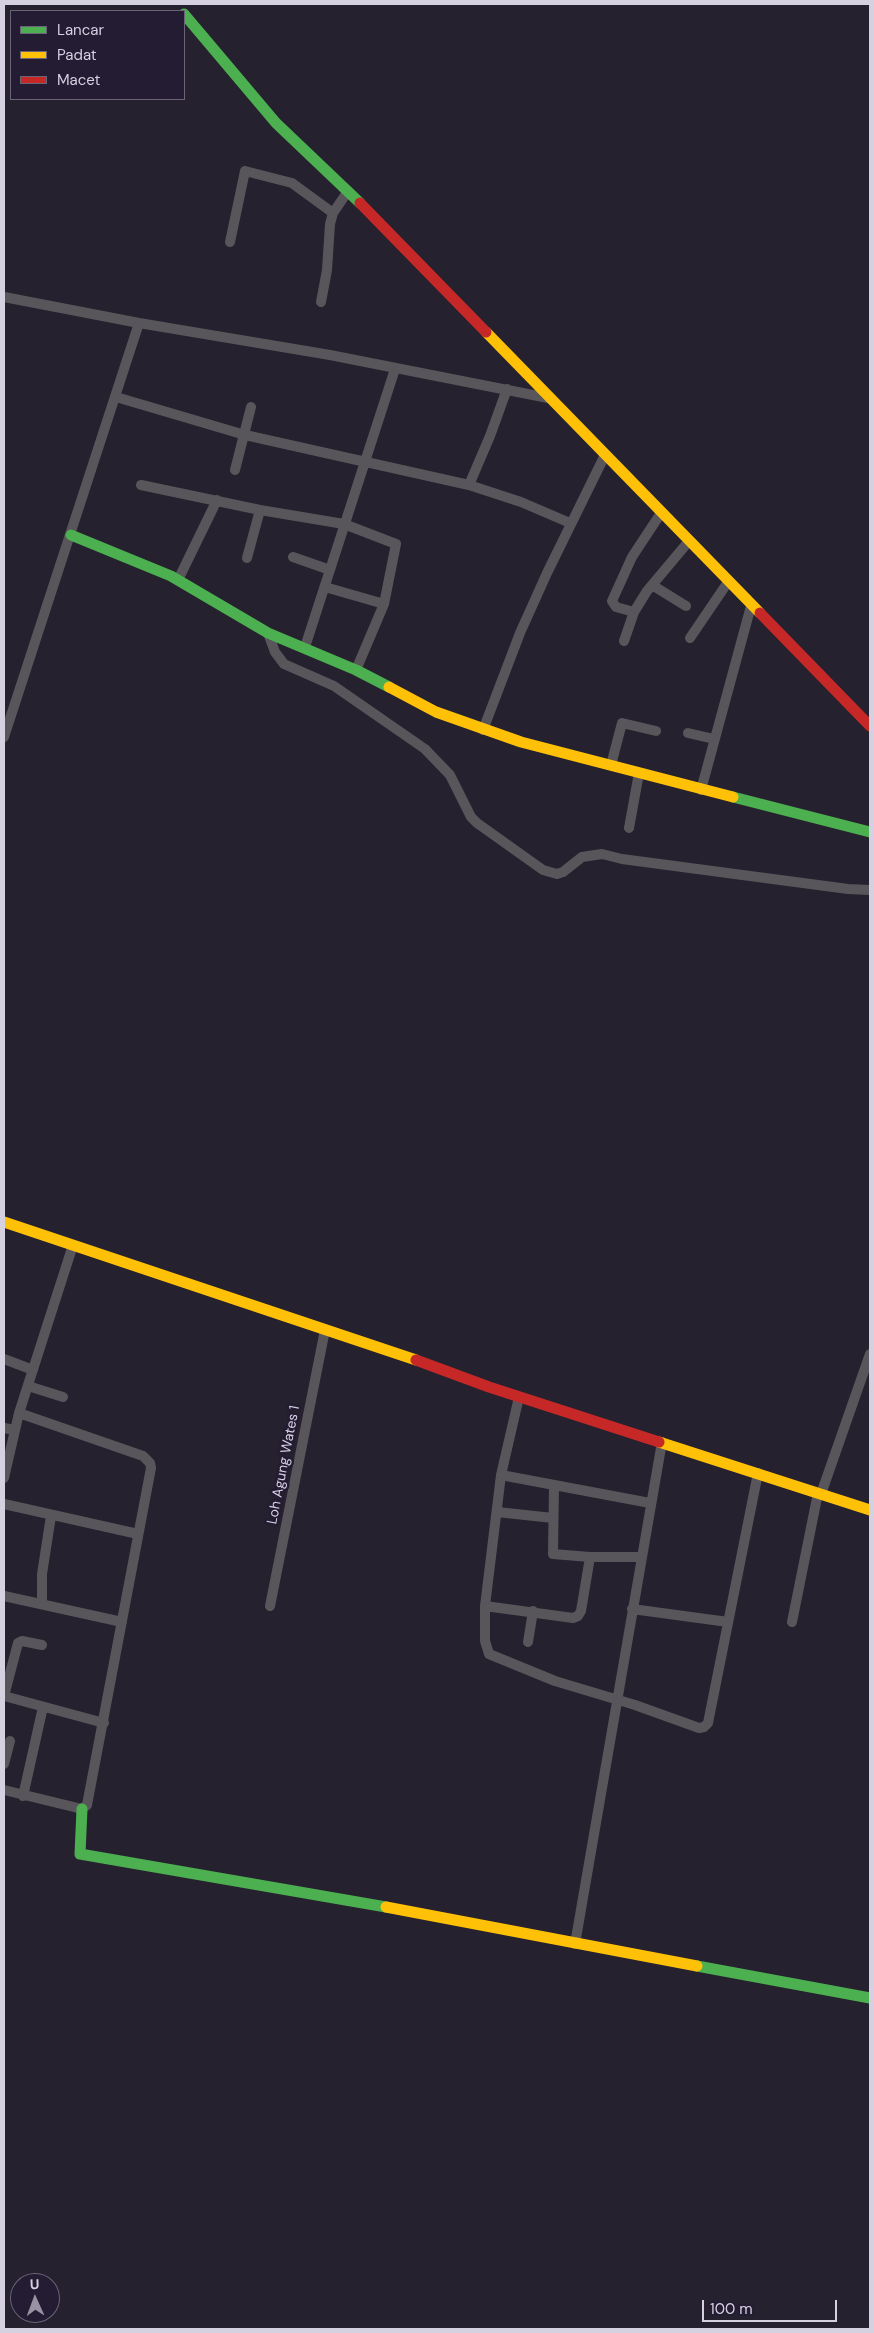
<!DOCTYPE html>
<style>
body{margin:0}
#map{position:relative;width:874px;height:2333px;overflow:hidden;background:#25212e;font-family:"DM Sans",sans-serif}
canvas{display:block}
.frame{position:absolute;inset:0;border:5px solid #d5d1e1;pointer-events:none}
.legend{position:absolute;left:10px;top:10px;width:175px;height:90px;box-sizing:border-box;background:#241c33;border:1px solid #6b6479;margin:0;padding:6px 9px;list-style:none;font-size:15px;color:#d5d1e1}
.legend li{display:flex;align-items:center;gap:10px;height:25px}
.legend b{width:25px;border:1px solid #6b6479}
.north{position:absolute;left:10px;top:2273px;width:50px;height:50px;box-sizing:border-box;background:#241c33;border:1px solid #6b6479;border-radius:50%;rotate:358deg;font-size:14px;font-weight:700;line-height:20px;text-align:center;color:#d5d1e1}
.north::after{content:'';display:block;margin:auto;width:18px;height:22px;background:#9793a2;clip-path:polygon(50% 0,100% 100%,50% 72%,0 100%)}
.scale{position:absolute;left:702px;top:2300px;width:135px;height:22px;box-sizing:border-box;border:2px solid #d5d1e1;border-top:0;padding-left:6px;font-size:15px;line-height:18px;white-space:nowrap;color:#d5d1e1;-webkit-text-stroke:4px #241c33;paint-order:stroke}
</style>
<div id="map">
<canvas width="874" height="2333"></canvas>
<div class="frame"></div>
<ul class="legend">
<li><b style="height:6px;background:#4caf50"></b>Lancar</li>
<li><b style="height:6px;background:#ffc107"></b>Padat</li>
<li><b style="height:6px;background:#c62828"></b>Macet</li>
</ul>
<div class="north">U</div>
<div class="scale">100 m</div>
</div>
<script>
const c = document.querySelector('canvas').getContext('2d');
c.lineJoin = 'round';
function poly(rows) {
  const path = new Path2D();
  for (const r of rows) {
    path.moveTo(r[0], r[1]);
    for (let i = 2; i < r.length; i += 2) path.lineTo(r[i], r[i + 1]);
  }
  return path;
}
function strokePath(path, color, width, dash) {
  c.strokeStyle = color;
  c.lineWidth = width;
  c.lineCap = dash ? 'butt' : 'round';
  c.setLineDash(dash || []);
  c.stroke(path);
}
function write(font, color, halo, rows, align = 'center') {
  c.font = font + ' "DM Sans",sans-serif';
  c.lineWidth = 5;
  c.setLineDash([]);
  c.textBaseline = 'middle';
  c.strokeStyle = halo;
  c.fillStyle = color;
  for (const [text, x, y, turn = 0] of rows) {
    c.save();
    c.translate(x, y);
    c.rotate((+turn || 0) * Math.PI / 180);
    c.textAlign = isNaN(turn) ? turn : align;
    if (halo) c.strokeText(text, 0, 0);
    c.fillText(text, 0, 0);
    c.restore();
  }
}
const street = poly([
 [230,242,245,171,292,183,333,213],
 [4,297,139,323,330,355,548,398],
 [321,302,327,270,330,224,333,213,348,191],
 [116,397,245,435,469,485,521,502,570,523],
 [235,470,251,407],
 [141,485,260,510,344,524,396,544,384,604,356,670],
 [469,485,490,436,507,389],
 [293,557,330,570],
 [247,558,260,510],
 [178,580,217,500],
 [652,585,686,606],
 [325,587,384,604],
 [634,612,616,607,612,601,632,557,661,513],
 [268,633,275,652,284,664,334,686,425,749,450,775,471,817,477,823,543,870,557,874,563,872,582,857,602,854,622,859,848,889,870,890],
 [690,638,728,582],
 [624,641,634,612,647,591,689,541],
 [305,647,395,369],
 [483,730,520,633,547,573,605,455],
 [688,733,714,739],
 [4,737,139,323],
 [611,765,622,723,656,731],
 [701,790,751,606],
 [629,828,639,773],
 [4,1359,33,1370],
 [28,1386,63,1397],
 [519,1397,501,1475,485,1606,485,1641,489,1654,555,1681,635,1705,699,1728,704,1727,708,1723,758,1473],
 [4,1428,15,1430],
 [501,1475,650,1503],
 [4,1478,19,1413,73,1245],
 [554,1485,553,1554,590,1557,641,1557],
 [821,1494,870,1354],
 [4,1504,138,1534],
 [497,1512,553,1518],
 [4,1596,122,1622],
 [42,1604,42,1574,51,1516],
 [270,1606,325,1330],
 [485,1606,573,1618,578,1616,581,1611,590,1557],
 [632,1609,728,1622],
 [792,1622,818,1493],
 [528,1642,533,1611],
 [4,1696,104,1723],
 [4,1696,18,1643,22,1641,42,1645],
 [4,1764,10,1741],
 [4,1790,82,1809,87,1805,151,1468,150,1463,143,1456,19,1413],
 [23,1796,43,1707],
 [575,1944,662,1442]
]);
const fast = poly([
 [184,14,276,123,360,203],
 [71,535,171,576,268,633,356,670,389,687],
 [733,797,870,832],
 [82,1809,80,1854,386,1907],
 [697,1966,870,1998]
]);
const slow = poly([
 [486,332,760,613],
 [389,687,436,712,521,742,733,797],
 [4,1222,416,1360],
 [659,1442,870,1510],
 [386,1907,697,1966]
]);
const jam = poly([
 [360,203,486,332],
 [760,613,870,726],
 [416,1360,489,1387,659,1442]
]);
const streetNames = [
 ["Loh Agung Wates 1",284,1465,-79]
];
strokePath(street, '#59565b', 10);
strokePath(fast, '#4caf50', 11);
strokePath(slow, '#ffc107', 11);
strokePath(jam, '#c62828', 11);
write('14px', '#d5d1e1', '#241c33', streetNames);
</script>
